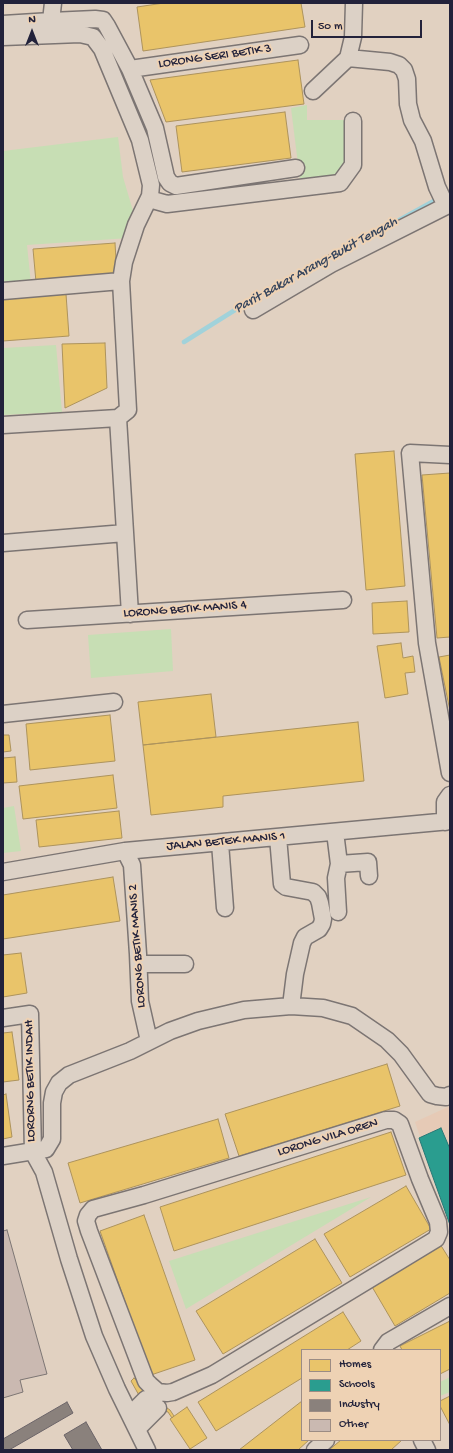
<!DOCTYPE html>
<style>
body{margin:0}
#map{position:relative;width:453px;height:1453px;overflow:hidden;background:#e1d1c1;font-family:"Gochi Hand",sans-serif}
canvas{display:block}
.frame{position:absolute;inset:0;border:4px solid #22223b;pointer-events:none}
.legend{position:absolute;left:301px;top:1349px;width:140px;height:92px;box-sizing:border-box;background:#eed2b4;border:1px solid #9c8c84;margin:0;padding:5px 7px;list-style:none;font-size:12px;color:#22223b}
.legend li{display:flex;align-items:center;gap:8px;height:20px}
.legend b{width:20px;border:1px solid #9c8c84}
.north{position:absolute;left:12px;top:12px;width:40px;height:40px;-webkit-text-stroke:3px #eed2b4;paint-order:stroke;rotate:0deg;font-size:11px;font-weight:700;line-height:16px;text-align:center;color:#22223b}
.north::after{content:'';display:block;margin:auto;width:14px;height:18px;background:#22223b;clip-path:polygon(50% 0,100% 100%,50% 72%,0 100%)}
.scale{position:absolute;left:311px;top:20px;width:111px;height:18px;box-sizing:border-box;border:2px solid #22223b;border-top:0;padding-left:5px;font-size:12px;line-height:14px;white-space:nowrap;color:#22223b;-webkit-text-stroke:3px #eed2b4;paint-order:stroke}
</style>
<div id="map">
<canvas width="453" height="1453"></canvas>
<div class="frame"></div>
<ul class="legend">
<li><b style="height:11px;background:#e9c46a"></b>Homes</li>
<li><b style="height:11px;background:#2a9d8f"></b>Schools</li>
<li><b style="height:11px;background:#8a817c"></b>Industry</li>
<li><b style="height:11px;background:#cab9b1"></b>Other</li>
</ul>
<div class="north">N</div>
<div class="scale">50 m</div>
</div>
<script>
const c = document.querySelector('canvas').getContext('2d');
c.lineJoin = 'round';
function paint(path, color) {
  c.fillStyle = color;
  c.fill(path, 'evenodd');
}
function poly(rows) {
  const path = new Path2D();
  for (const r of rows) {
    path.moveTo(r[0], r[1]);
    for (let i = 2; i < r.length; i += 2) path.lineTo(r[i], r[i + 1]);
  }
  return path;
}
function strokePath(path, color, width, dash) {
  c.strokeStyle = color;
  c.lineWidth = width;
  c.lineCap = dash ? 'butt' : 'round';
  c.setLineDash(dash || []);
  c.stroke(path);
}
function write(font, color, halo, rows, align = 'center') {
  c.font = font + ' "Gochi Hand",sans-serif';
  c.lineWidth = 4;
  c.setLineDash([]);
  c.textBaseline = 'middle';
  c.strokeStyle = halo;
  c.fillStyle = color;
  for (const [text, x, y, turn = 0] of rows) {
    c.save();
    c.translate(x, y);
    c.rotate((+turn || 0) * Math.PI / 180);
    c.textAlign = isNaN(turn) ? turn : align;
    if (halo) c.strokeText(text, 0, 0);
    c.fillText(text, 0, 0);
    c.restore();
  }
}
const built = poly([
 [450,1106,450,1225,415,1122]
]);
const green = poly([
 [307,105,307,120,347,120,346,162,333,176,300,180,291,108],
 [118,137,123,177,136,221,129,238,27,245,31,284,3,287,3,151],
 [56,345,62,412,3,415,3,348],
 [171,629,173,671,91,678,88,635],
 [14,806,21,851,3,853,3,808],
 [371,1197,186,1309,169,1261],
 [450,1377,450,1392,440,1396,440,1382]
]);
const homes = poly([
 [164,3,301,3,305,27,143,51,137,7,164,3],
 [298,60,304,104,166,122,150,80,298,60],
 [285,112,291,158,182,172,176,126,285,112],
 [115,243,117,276,36,282,33,249,115,243],
 [66,294,69,336,3,341,3,299,66,294],
 [105,343,107,388,65,408,62,344,105,343],
 [394,451,405,586,366,590,355,454,394,451],
 [450,473,450,637,437,638,422,475,450,473],
 [407,601,409,632,373,634,372,603,407,601],
 [401,643,403,658,413,656,415,672,405,673,408,694,385,698,377,646,401,643],
 [450,655,450,711,439,657,450,655],
 [211,694,216,737,143,745,138,702,211,694],
 [110,715,115,761,30,770,26,724,110,715],
 [358,722,364,781,223,796,223,807,151,815,143,745,358,722],
 [3,735,9,735,11,751,3,752,3,735],
 [15,757,17,782,3,783,3,758,15,757],
 [113,775,117,808,23,819,19,786,113,775],
 [119,811,122,838,39,847,36,820,119,811],
 [113,877,120,921,3,939,3,895,113,877],
 [21,953,27,993,3,997,3,955,21,953],
 [12,1032,19,1080,3,1082,3,1033,12,1032],
 [387,1064,400,1106,239,1156,225,1114,387,1064],
 [6,1094,12,1137,3,1139,3,1095,6,1094],
 [218,1119,229,1158,80,1203,68,1163,218,1119],
 [391,1132,406,1175,174,1251,160,1207,391,1132],
 [406,1186,431,1229,350,1277,324,1234,406,1186],
 [144,1215,195,1360,151,1375,100,1231,144,1215],
 [315,1239,342,1283,223,1354,196,1311,315,1239],
 [440,1244,450,1260,450,1293,395,1326,371,1285,440,1244],
 [343,1312,361,1341,347,1350,302,1350,302,1378,216,1431,198,1402,343,1312],
 [450,1321,450,1369,440,1374,440,1350,402,1350,400,1346,450,1321],
 [134,1378,153,1396,145,1406,131,1381,134,1378],
 [450,1396,450,1425,440,1406,440,1401,450,1396],
 [152,1398,170,1410,174,1416,172,1418,168,1412,158,1408,152,1398],
 [302,1401,302,1440,309,1440,298,1450,239,1450,302,1401],
 [187,1407,207,1438,190,1449,170,1419,187,1407],
 [341,1440,402,1440,391,1450,329,1450,341,1440]
]);
const schools = poly([
 [441,1128,450,1149,450,1225,419,1138,441,1128]
]);
const industry = poly([
 [67,1402,73,1413,9,1450,3,1450,3,1439,67,1402],
 [86,1422,102,1450,73,1450,64,1435,86,1422]
]);
const stream = poly([
 [381,230,450,192],
 [184,342,243,305,278,286]
]);
const building = poly([
 [7,1230,47,1374,20,1380,23,1392,3,1398,3,1231,7,1230]
]);
const minor = poly([
 [53,3,51,21,95,19,103,20,107,26,130,69,155,128,166,177,170,183,176,186,296,168],
 [3,24,51,21],
 [3,37,80,34,93,37,102,49,140,140,151,185,150,196,136,225,124,262,121,281,128,410,118,418],
 [348,58,390,62,399,65,404,70,407,79,408,104,412,120,423,141,437,187,446,206],
 [130,69,300,45],
 [313,91,348,58,353,37,354,3],
 [149,199,167,204,340,183,353,165,353,121],
 [3,291,121,281],
 [253,310,331,264,450,204],
 [118,418,130,614],
 [3,425,118,418],
 [450,455,410,453,427,643,450,773],
 [3,543,125,533],
 [27,620,343,600],
 [3,714,114,702],
 [445,822,445,802,450,795],
 [335,832,339,864,336,878,338,912],
 [278,837,282,884,286,887,313,892,318,897,320,903,323,919,322,924,319,929,305,937,302,943,295,974,291,1006],
 [220,843,225,908],
 [125,851,132,865,138,954,140,1001,149,1041],
 [339,864,368,862,369,876],
 [3,872,125,851,450,821],
 [139,964,185,964],
 [3,1018,30,1014,33,1152,44,1172,69,1259,94,1336,117,1389,147,1450],
 [386,1120,394,1120,400,1124,420,1179,438,1222,439,1232,436,1239,212,1375,173,1392,167,1393,158,1392,150,1385,146,1381,89,1231,86,1221,88,1215,93,1209,144,1195,386,1120],
 [3,1156,46,1149,52,1139,52,1103,54,1092,59,1083,69,1075,130,1051,170,1031,198,1021,244,1010,291,1006,323,1008,352,1016,387,1040,401,1054,430,1094,437,1096,446,1097,450,1095],
 [382,1350,388,1342,450,1306],
 [130,1415,146,1399,154,1399,158,1392],
 [137,1429,158,1408],
 [422,1440,427,1450],
 [315,1450,326,1440]
]);
const streetNames = [
 ["LORONG SERI BETIK 3",215,57,-8],
 ["LORONG BETIK MANIS 4",185,610,-4],
 ["JALAN BETEK MANIS 1",226,842,-5],
 ["LORONG BETIK MANIS 2",138,946,-94],
 ["LORORNG BETIK INDAH",31,1081,-91],
 ["LORONG VILA OREN",328,1138,-17]
];
const waterNames = [
 ["Parit Bakar Arang-Bukit Tengah",316,266,-29]
];
paint(built, '#e6cab6');
paint(green, '#c7deb4');
paint(homes, '#e9c46a');
strokePath(homes, '#ad935c', 1);
paint(schools, '#2a9d8f');
strokePath(schools, '#287876', 1);
paint(industry, '#8a817c');
strokePath(industry, '#6b6468', 1);
strokePath(stream, '#a1d2da', 4.5);
paint(building, '#cab9b1');
strokePath(building, '#7c7573', 1);
strokePath(minor, '#7c7573', 19);
strokePath(minor, '#dcd1c6', 16);
write('13px', '#22223b', '#eed2b4', streetNames);
write('italic 14px', '#36455d', '#eed2b4', waterNames);
</script>
